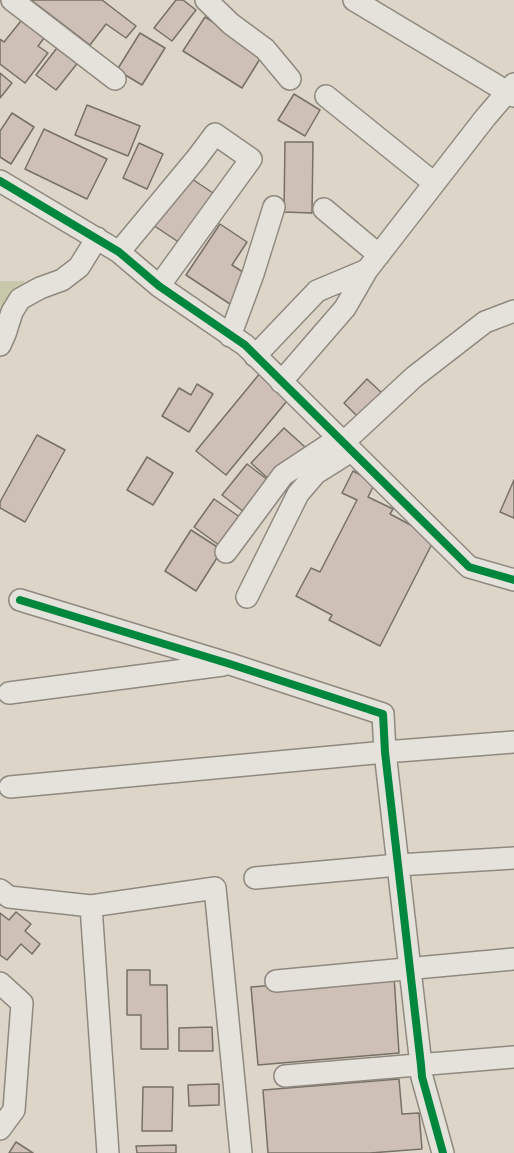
<!DOCTYPE html>
<style>
body{margin:0}
canvas{display:block;background:#ddd6c8}
</style>
<canvas width="514" height="1153"></canvas>
<script>
const c = document.querySelector('canvas').getContext('2d');
c.lineJoin = 'round';
function paint(path, color) {
  c.fillStyle = color;
  c.fill(path, 'evenodd');
}
function poly(rows) {
  const path = new Path2D();
  for (const r of rows) {
    path.moveTo(r[0], r[1]);
    for (let i = 2; i < r.length; i += 2) path.lineTo(r[i], r[i + 1]);
  }
  return path;
}
function strokePath(path, color, width, dash) {
  c.strokeStyle = color;
  c.lineWidth = width;
  c.lineCap = dash ? 'butt' : 'round';
  c.setLineDash(dash || []);
  c.stroke(path);
}
const green = poly([
 [0,281,25,281,16,297,0,307]
]);
const building = poly([
 [31,0,102,0,136,26,126,38,106,24,90,45,31,0],
 [176,0,183,0,196,10,172,41,154,28,176,0],
 [25,16,48,33,38,46,48,53,25,83,0,64,0,39,4,42,25,16],
 [205,17,263,54,242,88,183,51,205,17],
 [140,33,165,48,142,85,117,70,140,33],
 [60,44,80,60,56,90,36,75,60,44],
 [0,73,12,83,0,98,0,73],
 [294,94,320,110,305,136,278,120,294,94],
 [87,105,140,126,128,156,75,135,87,105],
 [12,113,34,127,11,164,0,157,0,131,12,113],
 [44,129,107,159,87,199,25,169,44,129],
 [285,142,313,142,312,213,284,212,285,142],
 [139,143,163,154,147,189,123,178,139,143],
 [186,175,213,193,180,243,153,225,186,175],
 [220,224,247,242,232,265,249,276,230,304,186,275,220,224],
 [261,372,291,396,226,475,196,451,261,372],
 [367,379,384,395,360,419,344,403,367,379],
 [197,384,213,394,189,432,162,416,179,388,191,395,197,384],
 [284,428,305,447,272,482,251,463,284,428],
 [37,435,65,450,25,522,0,508,0,502,37,435],
 [147,457,173,473,153,505,127,490,147,457],
 [247,464,273,484,248,515,222,495,247,464],
 [353,471,375,483,368,497,393,509,390,514,435,538,380,646,329,620,332,615,296,596,311,568,320,572,357,500,342,493,353,471],
 [514,480,514,518,500,512,514,480],
 [214,499,244,520,223,548,194,527,214,499],
 [191,530,222,550,196,591,165,571,191,530],
 [16,912,31,924,25,931,40,944,32,954,21,944,7,960,0,955,0,913,9,920,16,912],
 [127,970,150,970,150,985,167,985,168,1049,141,1049,141,1015,127,1015,127,970],
 [394,976,399,1053,258,1065,251,987,394,976],
 [212,1027,213,1051,179,1051,179,1028,212,1027],
 [399,1079,402,1114,419,1113,422,1149,370,1153,268,1153,263,1090,399,1079],
 [219,1084,219,1105,189,1106,188,1085,219,1084],
 [143,1087,173,1087,172,1131,142,1131,143,1087],
 [16,1142,33,1153,9,1153,16,1142],
 [176,1145,176,1153,137,1153,136,1146,176,1145]
]);
const minor = poly([
 [12,0,115,79],
 [206,0,231,24,265,49,290,79],
 [354,0,514,96],
 [326,96,434,183],
 [0,181,119,252,159,286,245,345,469,567,514,580],
 [324,209,379,255],
 [119,252,197,158,215,134,251,159,159,286],
 [367,270,485,118,514,84],
 [230,336,253,274,274,207],
 [0,345,5,334,12,312,20,299,40,288,62,280,79,267,97,238],
 [255,356,317,291,367,270,345,308,281,382],
 [344,442,414,377,485,322,514,311],
 [226,552,283,475,339,438],
 [247,597,298,494,316,473,351,451],
 [20,600,230,664,383,714,385,752,421,1065,422,1077,443,1153],
 [9,693,223,665],
 [10,787,385,752,514,742],
 [255,878,398,865,514,858],
 [0,890,9,897,91,906,215,888,241,1153],
 [91,906,108,1153],
 [276,981,514,959],
 [0,983,22,1003,14,1110,0,1129],
 [285,1076,514,1057]
]);
const cycleway = poly([
 [0,181,119,252,159,286,245,345,469,567,514,580],
 [20,600,230,664,383,714,385,752,421,1065,422,1077,443,1153]
]);
paint(green, '#c8c9aa');
paint(building, '#cec0b7');
strokePath(building, '#767066', 1.5);
strokePath(minor, '#8f897f', 24);
strokePath(minor, '#e5e1db', 21);
strokePath(cycleway, '#00873e', 8);
</script>
